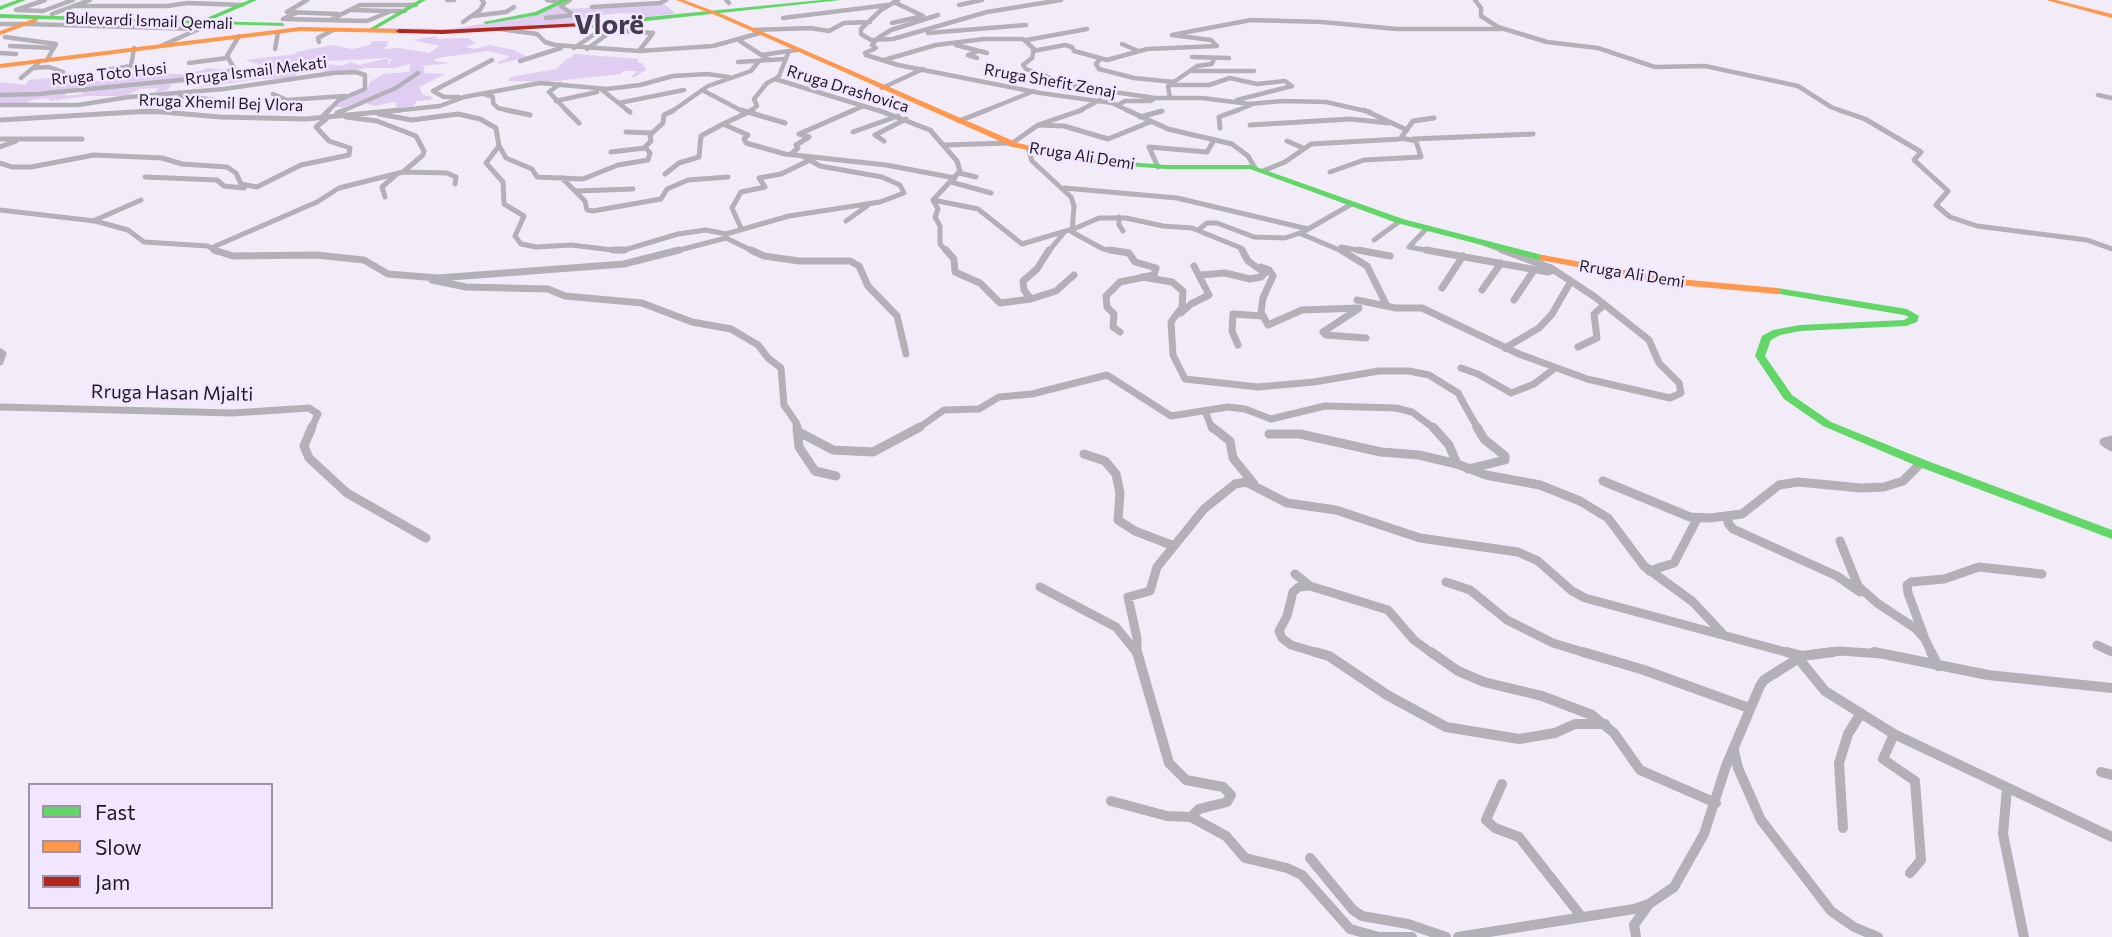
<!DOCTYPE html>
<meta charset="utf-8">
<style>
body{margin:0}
#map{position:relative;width:2112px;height:937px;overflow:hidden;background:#f2ecf9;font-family:Commissioner,sans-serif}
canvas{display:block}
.legend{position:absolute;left:28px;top:783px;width:245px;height:126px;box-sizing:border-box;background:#f2e6ff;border:2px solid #9e94a7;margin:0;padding:9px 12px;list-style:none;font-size:21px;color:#1f1a23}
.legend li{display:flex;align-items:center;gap:14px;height:35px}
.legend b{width:35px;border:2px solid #9e94a7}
</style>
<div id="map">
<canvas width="2112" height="937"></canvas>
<ul class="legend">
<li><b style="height:9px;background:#63d668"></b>Fast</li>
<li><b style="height:9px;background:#ff974d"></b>Slow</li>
<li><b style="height:9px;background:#b3261e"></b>Jam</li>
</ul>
</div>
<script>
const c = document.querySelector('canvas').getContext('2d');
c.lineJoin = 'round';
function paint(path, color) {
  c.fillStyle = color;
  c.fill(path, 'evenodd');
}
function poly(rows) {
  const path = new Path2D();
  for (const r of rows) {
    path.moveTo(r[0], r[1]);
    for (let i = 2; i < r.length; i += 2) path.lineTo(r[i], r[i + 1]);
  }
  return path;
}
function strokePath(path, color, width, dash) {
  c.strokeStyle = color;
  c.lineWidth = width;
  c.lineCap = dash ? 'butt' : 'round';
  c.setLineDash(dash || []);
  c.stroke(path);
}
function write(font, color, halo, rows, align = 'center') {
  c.font = font + ' Commissioner,sans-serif';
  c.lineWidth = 5;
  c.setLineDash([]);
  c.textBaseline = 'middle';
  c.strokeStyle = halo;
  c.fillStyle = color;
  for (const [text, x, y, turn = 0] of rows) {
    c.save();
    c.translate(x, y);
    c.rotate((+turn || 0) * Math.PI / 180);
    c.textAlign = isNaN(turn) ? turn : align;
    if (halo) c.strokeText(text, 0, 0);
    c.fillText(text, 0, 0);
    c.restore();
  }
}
const green = poly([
 [656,3,664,4,675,13,693,11,641,18,639,15,622,13,595,16,595,20,588,20,568,9],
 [557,5,584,21,571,25,447,31,371,30,376,28,452,29,538,14],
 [437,36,436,39,468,38,475,43,466,47,475,49,489,45,514,50,527,57,499,64,497,62,506,59,509,56,488,51,437,58,433,61,451,63,423,66,425,73,445,74,419,87,423,95,433,97,430,100,417,101,413,106,397,108,395,102,374,106,361,101,344,107,334,107,338,102,368,88,370,82,383,74,409,72,411,64,394,68,366,68,321,75,324,70,311,65,321,63,342,66,351,62,359,65,385,59,389,60,387,66,392,60,387,58,289,63,287,66,299,72,293,78,258,79,191,89,219,82,233,73,243,72,243,74,277,69,245,60,296,54,295,52,333,45,352,49,370,45,373,41,388,41,387,46,382,49,399,48,429,53,440,46,412,40],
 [574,54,639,59,637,62,644,64,643,66,647,69,635,77,631,77,637,71,624,71,621,74,546,82,509,81,509,78,521,75,556,69,568,58,594,59,571,58],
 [208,68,230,70,220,76,191,81,207,82,173,84,166,91,154,93,158,88,141,89,124,96,88,96,49,101,49,98,32,100,23,105,0,105,0,95,64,92,66,96,82,94,85,89,0,94,0,82,26,85,28,80,58,77,58,82,77,80,70,85,86,85,95,81,126,79,127,77,120,76,122,74,190,74]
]);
const streetFar4 = poly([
 [45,0,16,10,43,11,73,0],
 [307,0,287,12,338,14],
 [447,0,454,0],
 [547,0,560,2],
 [570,0,561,6,574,15],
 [726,0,729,3],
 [898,0,881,10,861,29,861,34,871,40,893,39,987,12,1061,0],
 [1475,0,1481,8,1481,16,1498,27,1547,42,1598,48,1655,67,1705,66,1798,86,1831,107,1844,112],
 [959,5,982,0],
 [73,6,167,6,188,3,242,5],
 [592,7,660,3,666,0],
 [352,10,388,11],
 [296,13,283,19,367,21,391,11,405,11],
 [52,14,90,0],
 [473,16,506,12,514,7],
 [546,18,574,15],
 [783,18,888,5],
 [332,19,360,5,416,5],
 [463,22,480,10,484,3,482,0],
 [892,23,923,16,894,2],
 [0,24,24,24],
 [26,24,199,29],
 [500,29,537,34,545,42,555,45,639,51,713,46,760,33],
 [754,30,810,28,829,31,844,23,870,22],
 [625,31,653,33],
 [928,33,1026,25],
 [5,37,56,44,47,60],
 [878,38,891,30,938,15],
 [1027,40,1087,29],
 [740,41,769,60],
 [319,42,318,38,333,30],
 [1122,44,1138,51],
 [163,45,199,29],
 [956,45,987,53],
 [10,46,52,48],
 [574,48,596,33],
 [275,49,278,32],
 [587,49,609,33],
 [797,50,789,51,779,76,775,79,883,112],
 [639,51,653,33],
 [1033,51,1065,45,1072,47,1074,51,1107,60,1147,49,1217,46,1211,40,1172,35,1251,20,1322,22,1397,29,1501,29],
 [0,53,16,54],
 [762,55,789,51],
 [866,55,898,65,1040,93,1112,103,1131,112],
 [866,55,865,53,876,48,872,45,876,40],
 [1192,57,1229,58],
 [977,58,968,55,978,51],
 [1100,59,1096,64,1099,69,1134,78,1174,82],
 [884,60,936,45,984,39,1023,39,1034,49,1032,58,1023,65,1026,69,1072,86,1155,98],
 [40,61,33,68,49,67,63,72],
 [520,61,561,48],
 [738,62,785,59],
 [189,63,227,58],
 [107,70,131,66,134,48],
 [1192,71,1254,71],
 [21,78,33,68],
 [560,84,549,92,568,112],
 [1169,85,1209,85,1230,78,1257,84,1285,81,1292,86],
 [882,88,923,69],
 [602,90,630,112],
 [702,90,744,112],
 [273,94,287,100,345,96],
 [484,94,493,97,493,103,498,108,515,112],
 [0,95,38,94,221,76,234,68,227,56,239,36],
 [2098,95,2112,98],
 [180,96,225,101],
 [459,97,444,97,433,91,492,60],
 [1170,98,1168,86,1197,66,1212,64,1214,58],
 [1237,100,1292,86],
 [556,101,597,92],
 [619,103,684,90],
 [0,105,78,105,129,97,224,89,333,73,356,72,365,75,365,89,339,100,327,112],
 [1118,105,1125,101,1151,101,1155,98,1202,98,1250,104,1282,101,1326,102,1370,112],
 [140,112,158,112],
 [340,112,396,88,418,73],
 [382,112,440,106,464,97,540,83,607,89,640,85,673,76,707,74,729,77],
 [671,112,708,86,751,71,759,61],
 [749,112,757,106,754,99,767,83,775,79],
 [849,112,864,106],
 [982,112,1034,91],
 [1077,112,1100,100],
 [1233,112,1251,105]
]);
const streetFar3 = poly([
 [507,110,530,115],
 [566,110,579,123],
 [627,110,630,112],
 [741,110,785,123],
 [753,110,723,124,748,135,744,139,746,143,785,154,886,165,955,178],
 [878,110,930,130,957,161,960,171,933,200,938,209,935,217,940,226,940,244,947,252],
 [1127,110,1168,129,1232,144,1248,156,1255,168],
 [1364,110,1407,130],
 [1839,110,1865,119,1921,152,1914,160,1948,191,1936,205,1950,217,1977,226,2087,240,2112,249],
 [337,113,344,110],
 [379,114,412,120,458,114,480,119,496,128,499,146,506,158,532,169,537,177,583,179,618,165,648,160,650,153,645,147,651,141,650,135,663,123,664,115,674,110],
 [322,117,329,110],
 [1140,117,1162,111],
 [0,120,151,111,220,117,306,119,400,110],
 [959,121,987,110],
 [1038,125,1064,126,1108,139,1150,122],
 [1250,125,1350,119,1389,123],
 [1220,128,1219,117,1238,110],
 [626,132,651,133],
 [853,132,898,116],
 [0,139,82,139],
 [1413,139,1533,134],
 [884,141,875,135,906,119],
 [1287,141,1303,148],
 [1011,144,1038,125,1082,110],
 [945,145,1009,143],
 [499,146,486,163,503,182,504,204,524,216,515,236,521,244,536,247,571,245,621,251,678,234,706,230,726,234,726,238,755,252],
 [0,147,16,141],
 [1028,148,1032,161,1071,197,1074,206,1072,232,1103,249,1121,252],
 [611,152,645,148],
 [791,154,798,148,796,145,809,137,799,134,854,110],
 [0,163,12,167,31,167,94,155,162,158,182,164,227,167,236,173,241,184,257,187,301,165,349,155,350,148,329,141,316,127,326,119],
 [1158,167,1149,147,1207,152,1214,140],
 [1263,171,1285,162,1311,144,1400,139,1413,121,1434,118],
 [403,172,447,173,456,177,455,184],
 [1330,172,1364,160,1421,157,1416,141,1401,138],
 [959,173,976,177],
 [665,174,679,163,699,157,701,136,723,124],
 [145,177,217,180,224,186,244,188],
 [562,178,585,201,587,210,593,211,661,199,667,189,688,180,728,177],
 [951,182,991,193],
 [1064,188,1177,198,1308,229],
 [577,191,633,189],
 [385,197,382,187,397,174],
 [933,200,978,209,1022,244,1076,228,1099,218,1126,218,1163,226,1192,228,1241,248,1243,252],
 [0,210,95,221,128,230,144,242,208,246,216,252],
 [1119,217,1119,225,1123,231],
 [93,221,141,200],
 [846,221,867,206],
 [741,228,732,208,741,192,765,187,759,178,781,174,808,161],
 [1198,230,1207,223,1217,223,1254,237,1285,238,1303,232,1350,205],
 [1299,233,1344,252],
 [726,234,789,216,880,202,904,193,900,185,882,177,820,166,803,156],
 [1374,240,1400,221],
 [1480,242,1507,252],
 [1341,247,1367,252],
 [1409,247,1436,252],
 [1409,247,1427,228],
 [211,248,317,202,339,188,403,172,423,155,424,151,416,136,377,121,346,117],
 [672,252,726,238],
 [1048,252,1063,234]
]);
const streetFar2 = poly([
 [214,250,233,256,316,255,364,260,388,274,438,278,624,264,679,250],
 [613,250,624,250],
 [751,250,764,256,799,261,850,261,859,266,868,286,897,316,906,354],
 [946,250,954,259,955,272,980,283,1000,303,1031,299],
 [1049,250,1037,269,1023,281,1024,290,1031,299,1056,291,1074,275],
 [1110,250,1129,253,1135,262,1156,268,1154,275,1120,282,1106,296,1107,307,1114,314,1113,327,1120,332],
 [1341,250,1367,266,1387,306],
 [1358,250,1390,256],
 [1426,250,1548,272,1554,270],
 [1261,267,1269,270,1273,276,1263,298,1261,312,1268,325,1302,310,1359,308],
 [1201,275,1225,273,1250,279,1261,277,1265,273,1248,261,1242,250],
 [1142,277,1172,282,1183,291,1182,307,1171,322,1173,355,1185,379,1258,387,1314,382,1379,371,1409,371,1429,375,1458,393,1478,429],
 [432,280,466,287,548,289,565,296,642,303,692,322,731,329,758,345,768,358,781,368,784,405,797,424,797,429],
 [1442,288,1463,256],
 [1482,290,1501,263],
 [1357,300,1396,308,1422,308,1519,354,1587,379,1670,398,1681,393,1679,383,1659,363,1649,340,1595,297,1551,268,1502,250],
 [1514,300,1534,270],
 [1358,309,1323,332,1326,335,1366,338],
 [1181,313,1191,304,1209,295,1194,266],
 [1238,345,1232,331,1233,314,1262,316],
 [1578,347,1597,338,1594,314,1604,305],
 [1505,348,1539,328,1552,314,1571,281],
 [0,352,3,354,0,362],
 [1461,368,1478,374,1511,393,1534,384,1555,368],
 [0,407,233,413,309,408,318,414,311,429],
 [1205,411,1212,429],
 [917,429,944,410,979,409,999,397,1032,394,1107,375,1171,416,1228,407,1245,409,1271,419,1325,406,1396,408,1412,412,1435,429]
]);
const streetFar1 = poly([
 [312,427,304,446,309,458,347,493,426,538],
 [797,427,799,447,815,471,836,476],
 [1212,427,1230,441,1233,458,1254,484],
 [1433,427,1449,445,1457,464],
 [797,431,833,450,873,452,920,427],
 [1269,434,1300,434,1381,452,1419,455,1457,464,1486,475,1540,485,1580,501,1608,518,1644,566,1693,602,1722,633],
 [2112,440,2104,442,2112,447],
 [1084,454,1105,461,1116,474,1120,493,1118,520,1135,531,1174,546,1204,509,1235,484,1246,482,1287,503,1336,510,1420,538,1518,552,1538,561,1572,591,1585,598,1793,654],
 [1468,469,1505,460,1505,456,1484,439,1477,427],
 [1603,481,1690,517,1710,518,1742,514,1779,485,1798,482,1861,488,1884,487,1903,481,1921,463],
 [1729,516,1728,523,1733,529,1837,576,1860,592],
 [1840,541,1858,586,1877,603,1915,628,1925,639,1932,654],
 [1649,571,1674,563,1697,519],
 [1295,574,1310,586,1388,610,1414,640,1433,654],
 [1446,582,1470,590,1507,620,1553,643,1589,654],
 [1310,586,1299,587,1293,592,1287,616,1279,631,1282,638,1291,645,1321,654],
 [1040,587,1116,627,1137,653],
 [1925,639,1908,593,1907,585,1911,582,1944,579,1979,567,2042,574],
 [2097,645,2112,652],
 [1137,654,1137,638,1128,597,1150,591,1157,567,1174,546],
 [1819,654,1840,651,1882,654]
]);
const street = poly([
 [1137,652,1169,763,1186,780,1223,787,1231,795,1227,802,1199,809,1191,817],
 [1315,652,1329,656,1387,695,1446,727,1519,739,1555,733,1575,724,1605,724],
 [1431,652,1458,671,1484,682,1542,696,1592,715,1614,733,1640,770,1716,803],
 [1583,652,1644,670,1749,708],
 [1787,652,1802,656,1833,652],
 [1874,652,1988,675,2112,688],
 [1931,652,1938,666],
 [1798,658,1825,691,1894,734,2112,837],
 [1894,734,1883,759,1915,781,1921,860,1910,873],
 [1734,751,1738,768,1761,820,1831,911,1854,927,1878,937],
 [2101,772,2112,775],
 [1502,784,1486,820,1495,828,1519,837,1581,916],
 [2007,789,2003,834,2024,937],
 [1111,801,1167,816,1191,817,1226,836,1245,858,1287,868,1302,875,1350,929,1379,937,1412,937],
 [1843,828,1839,763,1848,734,1861,713],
 [1310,858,1353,910,1362,916,1408,924,1446,937],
 [1458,937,1634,909,1649,904,1674,887,1704,834,1726,766,1760,686,1764,680,1802,656],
 [1636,937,1634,925,1649,904]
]);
const fast = poly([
 [17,0,26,0,0,10,0,6,17,0],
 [249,0,257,0,209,21,283,23,285,26,0,18,0,14,203,21,204,19,249,0],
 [419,0,426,0,374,30,369,29,419,0],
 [561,0,569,0,538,15,486,24,483,22,535,12,561,0],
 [821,0,841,0,628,23,626,24,625,32,600,36,594,34,593,28,579,25,582,23,598,25,600,32,620,30,620,23,627,19,821,0],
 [1090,159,1166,165,1251,165,1403,219,1546,256,1548,258,1543,261,1397,223,1250,169,1166,169,1093,163,1089,161,1090,159],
 [1777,288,1907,309,1919,316,1917,322,1906,326,1800,331,1780,335,1771,340,1765,356,1792,395,1831,422,1925,460,2112,530,2112,539,1917,466,1823,426,1784,399,1755,356,1762,336,1773,330,1800,325,1904,320,1909,317,1904,315,1774,293,1774,289,1777,288]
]);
const slow = poly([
 [676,0,684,0,724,15,1018,143,1097,161,1093,163,1013,147,720,17,676,0],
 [2046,0,2056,0,2112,14,2112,18,2046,0],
 [36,18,38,21,0,35,0,31,36,18],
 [300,27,399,29,402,31,399,33,300,31,0,68,0,64,300,27],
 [1543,255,1668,278,1777,288,1782,291,1777,294,1668,284,1540,260,1540,256,1543,255]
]);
const jam = poly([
 [582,23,584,26,442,34,399,33,396,31,399,29,442,30,582,23]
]);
const farStreetnames = [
 ["Bulevardi Ismail Qemali",149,21,2],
 ["Rruga Ismail Mekati",256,71,-7],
 ["Rruga Toto Hosi",109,74,-6],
 ["Rruga Shefit Zenaj",1050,81,10],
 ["Rruga Drashovica",848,89,17],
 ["Rruga Xhemil Bej Vlora",221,103,2],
 ["Rruga Ali Demi",1082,156,9],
 ["Rruga Ali Demi",1632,274,9]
];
const streetNames = [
 ["Rruga Hasan Mjalti",172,393,1]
];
const farTownnames = [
 ["Vlorë",609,25]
];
paint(green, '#dfcdf2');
strokePath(streetFar4, '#b3b0b7', 4.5);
strokePath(streetFar3, '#b3b0b7', 5);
strokePath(streetFar2, '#b3b0b7', 7);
strokePath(streetFar1, '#b3b0b7', 9);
strokePath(street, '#b3b0b7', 10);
paint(fast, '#63d668');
paint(slow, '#ff974d');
paint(jam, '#b3261e');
write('16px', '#1f1a23', '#f2e6ff', farStreetnames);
write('19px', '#1f1a23', '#f2e6ff', streetNames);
write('bold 28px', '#453b4f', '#f2e6ff', farTownnames);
</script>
